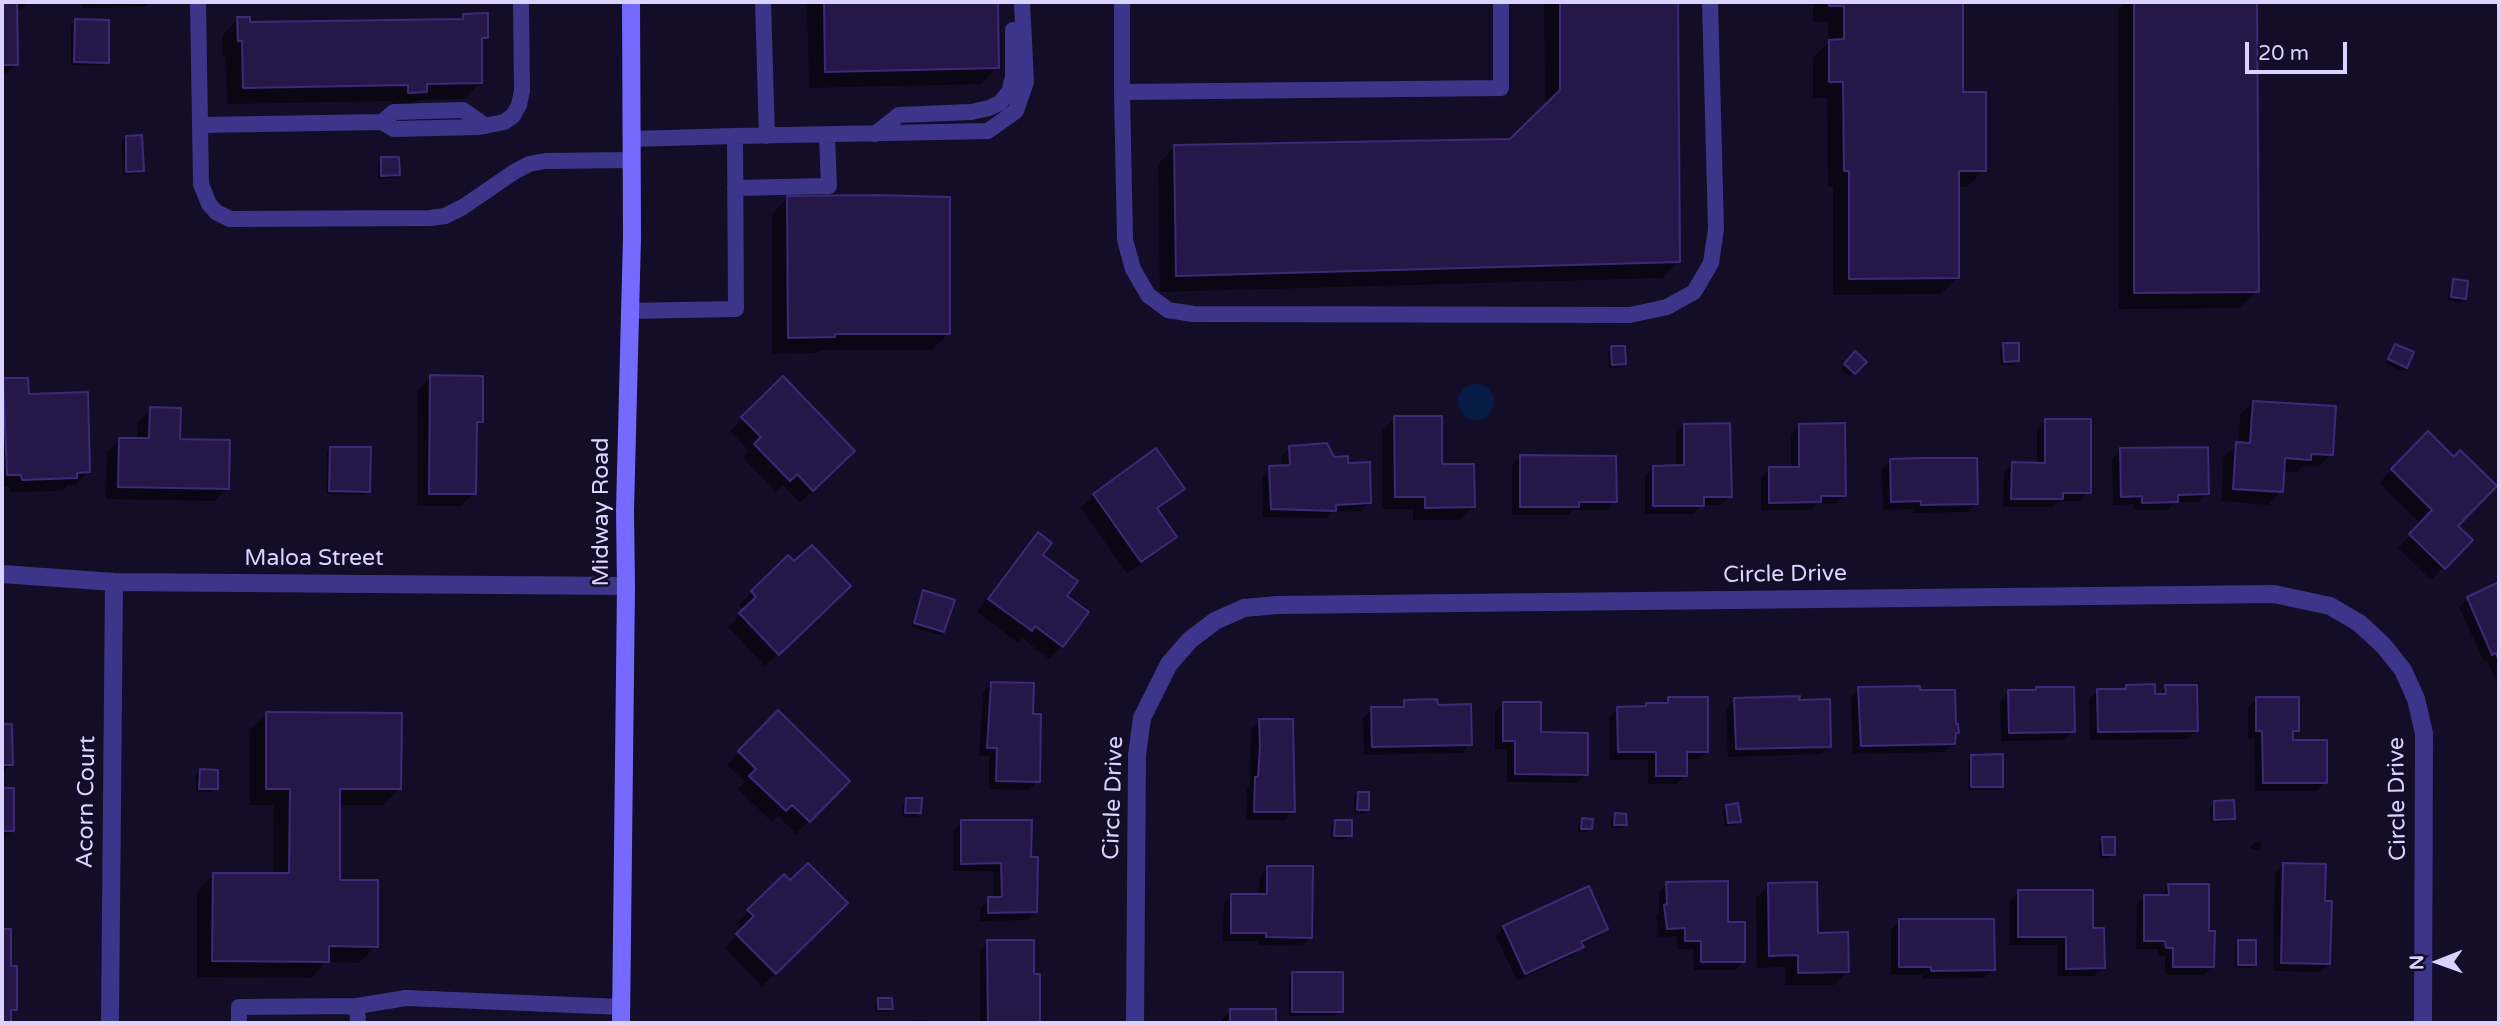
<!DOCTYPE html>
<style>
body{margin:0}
#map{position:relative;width:2501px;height:1025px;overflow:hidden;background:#130d27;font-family:"Varela Round",sans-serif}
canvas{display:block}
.frame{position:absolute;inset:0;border:4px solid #dad3ff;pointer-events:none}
.north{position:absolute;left:2403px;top:927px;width:70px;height:70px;-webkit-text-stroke:5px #130d27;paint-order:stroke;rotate:269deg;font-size:19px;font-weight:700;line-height:28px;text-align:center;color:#dad3ff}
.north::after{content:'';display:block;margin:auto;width:24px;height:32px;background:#dad3ff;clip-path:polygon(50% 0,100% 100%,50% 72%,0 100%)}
.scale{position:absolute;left:2245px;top:42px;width:102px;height:32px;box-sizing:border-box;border:4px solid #dad3ff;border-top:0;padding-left:9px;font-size:21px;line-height:24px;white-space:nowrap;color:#dad3ff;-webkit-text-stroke:5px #130d27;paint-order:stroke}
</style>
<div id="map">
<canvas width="2501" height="1025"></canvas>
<div class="frame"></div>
<div class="north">N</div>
<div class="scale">20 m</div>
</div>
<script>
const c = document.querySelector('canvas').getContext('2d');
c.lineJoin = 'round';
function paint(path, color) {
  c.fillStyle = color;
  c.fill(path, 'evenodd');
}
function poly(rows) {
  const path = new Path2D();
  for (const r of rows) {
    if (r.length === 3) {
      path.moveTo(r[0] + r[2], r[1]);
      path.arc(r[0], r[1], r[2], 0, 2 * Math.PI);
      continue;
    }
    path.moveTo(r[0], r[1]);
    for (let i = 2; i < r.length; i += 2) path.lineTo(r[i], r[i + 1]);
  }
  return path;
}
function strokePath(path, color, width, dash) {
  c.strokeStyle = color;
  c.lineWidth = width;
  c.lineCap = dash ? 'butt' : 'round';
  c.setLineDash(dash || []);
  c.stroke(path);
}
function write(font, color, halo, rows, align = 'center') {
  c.font = font + ' "Varela Round",sans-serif';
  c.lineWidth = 5;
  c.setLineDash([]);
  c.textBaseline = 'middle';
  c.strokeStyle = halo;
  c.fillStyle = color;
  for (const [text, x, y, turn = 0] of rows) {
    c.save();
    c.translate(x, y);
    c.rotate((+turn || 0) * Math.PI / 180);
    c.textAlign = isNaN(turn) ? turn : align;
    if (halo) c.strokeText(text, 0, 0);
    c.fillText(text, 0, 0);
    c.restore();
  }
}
const water = poly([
 [1476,402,18]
]);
const shadow = poly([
 [2,2,29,2,21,9,15,9,16,64,7,73,2,73],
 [82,2,150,2,144,7,82,8],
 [807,2,996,2,997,67,981,84,809,88],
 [1544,2,1676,2,1679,261,1662,278,1160,292,1158,164,1175,147,1510,141,1545,108],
 [1816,2,1961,2,1961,94,1984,170,1967,187,1957,187,1957,278,1941,294,1833,295,1833,187,1828,187,1827,98,1813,98,1813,58,1828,43,1828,22,1813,22,1813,5],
 [2126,2,2256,2,2257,291,2240,308,2119,309,2118,10],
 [463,16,486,37,480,44,481,82,464,99,418,100,409,108,392,109,392,101,227,104,226,57,222,57,222,36,238,19,248,24,458,21],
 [75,21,107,62,103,66,71,65,71,25],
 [126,137,142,171,138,174,123,175,122,141],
 [382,159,398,175,394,178,378,179,378,163],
 [788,197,949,333,932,350,820,350,817,353,772,354,772,214],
 [2454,281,2464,299,2460,303,2448,301,2450,285],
 [2004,345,2018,361,2014,365,2001,365,2000,349],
 [2395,346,2406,367,2402,371,2385,363],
 [1612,348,1624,364,1620,367,1609,368,1608,352],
 [1855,354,1864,362,1850,377,1841,369],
 [431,377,481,421,475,427,474,493,461,506,417,506,418,390],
 [783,379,853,451,800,503,783,485,776,492,743,458,749,451,730,431],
 [4,380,27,396,89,471,76,484,68,485,62,491,9,492,9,487,2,487,2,383],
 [2253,402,2331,454,2318,467,2302,466,2297,472,2282,471,2281,492,2268,505,2221,501,2224,456,2239,444,2240,415],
 [151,409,227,488,214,501,106,499,107,452,120,440,137,440,138,422],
 [1395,418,1441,466,1473,507,1460,520,1413,520,1413,509,1382,509,1382,431],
 [2046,421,2089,492,2080,501,2060,501,2053,507,2003,507,2004,472,2012,464,2037,464,2037,429],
 [1684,425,1730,496,1721,505,1702,505,1693,514,1645,514,1645,476,1654,468,1676,467,1676,434],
 [1799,426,1844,496,1835,504,1816,504,1811,510,1761,510,1761,478,1769,469,1791,469,1791,435],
 [2428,433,2456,526,2471,540,2431,580,2398,548,2421,524,2379,483],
 [330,448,368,491,364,495,326,494,327,452],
 [1290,448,1346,465,1369,503,1361,511,1332,512,1326,518,1263,517,1262,476,1270,468,1282,467,1281,456],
 [2121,450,2207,493,2198,502,2175,502,2168,510,2134,510,2134,504,2113,505,2112,459],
 [1155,451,1182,489,1156,511,1175,537,1162,549,1127,574,1081,508,1094,495],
 [1520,457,1615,501,1607,510,1573,510,1569,515,1512,515,1512,466],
 [1891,460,1976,503,1968,512,1913,513,1913,509,1883,510,1882,469],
 [1038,534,1041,556,1064,596,1062,646,1049,659,1022,638,1018,643,977,612,1025,547],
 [788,557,794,564,849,586,765,666,728,627,745,611,739,605],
 [2499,584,2499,688,2487,660,2484,662,2459,607,2468,598],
 [924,592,943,632,939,635,911,627,920,596],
 [992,683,1032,716,1038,781,1029,790,989,789,989,756,979,756,983,692],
 [2126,687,2153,696,2157,696,2166,687,2196,730,2187,739,2090,740,2089,699,2098,691,2122,691],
 [1859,689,1918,691,1954,735,1953,744,1944,752,1853,754,1851,697],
 [2009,692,2073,732,2064,740,2001,741,2000,701],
 [1669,699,1707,751,1698,759,1685,759,1685,775,1677,784,1648,784,1648,760,1610,760,1609,717,1618,708,1643,708,1647,705,1664,704],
 [2257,699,2298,730,2292,736,2292,742,2325,782,2317,791,2255,791,2254,738,2248,739,2248,707],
 [1735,700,1830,746,1821,754,1728,757,1726,708],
 [1405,702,1436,707,1470,744,1462,753,1364,755,1363,718,1372,709,1398,709],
 [1503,704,1540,734,1586,774,1577,783,1507,782,1507,749,1495,749,1495,712],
 [778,712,848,781,796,834,778,816,772,822,738,789,745,782,727,765],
 [267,713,400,789,383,805,338,805,338,881,376,946,359,963,326,962,311,978,197,977,197,891,214,875,273,875,274,805,250,805,250,730],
 [1260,720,1293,811,1285,820,1246,820,1247,788,1250,785,1251,729],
 [2,726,11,726,11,764,2,773],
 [1972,756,2002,786,1998,790,1968,790,1968,760],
 [200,771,216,789,212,792,196,792,196,775],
 [2,790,12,790,12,830,2,841],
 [1358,793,1367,810,1363,814,1354,813,1354,797],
 [907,800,919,813,916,817,902,816,903,804],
 [2214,803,2233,818,2229,822,2211,823,2210,807],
 [1727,807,1739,821,1735,825,1725,826,1723,811],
 [1615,815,1625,825,1621,828,1611,828,1611,819],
 [1582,820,1591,828,1587,832,1578,832,1578,824],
 [962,822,1030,858,1036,912,1027,920,980,921,980,908,989,899,994,899,993,871,954,871,953,831],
 [1335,822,1350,835,1346,839,1331,839,1331,826],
 [2103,838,2113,854,2109,858,2100,858,2099,842],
 [2254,842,2261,842,2261,846,2258,850,2250,849],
 [2284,864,2324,903,2329,964,2320,972,2273,971,2275,873],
 [1268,868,1311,937,1302,946,1258,945,1258,941,1223,941,1224,904,1232,895,1259,895,1260,876],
 [784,876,790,882,846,903,762,986,725,948,742,930,736,924],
 [1667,884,1727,924,1744,961,1735,970,1694,970,1693,949,1677,949,1677,936,1659,937,1656,915,1659,912,1659,892],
 [1769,885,1816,934,1847,972,1834,985,1786,985,1786,967,1757,968,1756,898],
 [2169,885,2207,933,2212,966,2204,975,2165,975,2165,956,2158,956,2158,949,2136,949,2137,905,2145,896,2161,896],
 [2019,892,2091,930,2103,968,2094,976,2058,976,2058,945,2010,945,2010,901],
 [1900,921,1993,970,1984,978,1923,979,1923,975,1891,975,1891,930],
 [1504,927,1606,929,1598,937,1581,945,1582,947,1573,955,1517,981,1496,936],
 [2,930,9,930,9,967,15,1010,9,1016,9,1023,2,1023],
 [2239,941,2255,964,2251,968,2235,968,2235,945],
 [988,942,1032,976,1038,976,1038,1023,980,1023,980,951],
 [1292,974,1341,1012,1337,1015,1289,1016,1289,978],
 [879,1000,891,1008,887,1012,875,1012,875,1004],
 [1230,1011,1274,1011,1274,1023,1222,1023,1222,1019],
 [915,1020,927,1020,927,1023,912,1023]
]);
const building = poly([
 [2,2,17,2,18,65,2,65,2,2],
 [824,2,998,2,999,68,825,72,824,2],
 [1560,2,1678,2,1680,262,1176,276,1174,145,1510,139,1560,90,1560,2],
 [1829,2,1963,2,1963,92,1986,92,1986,171,1959,171,1959,278,1849,279,1849,171,1844,171,1843,82,1829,82,1829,40,1844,39,1844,6,1829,6,1829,2],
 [2134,2,2257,2,2259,292,2134,293,2134,2],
 [488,13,488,38,482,38,482,83,427,84,427,92,408,93,408,85,243,88,242,41,238,41,237,17,250,17,250,22,463,19,463,14,488,13],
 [75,19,109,20,109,63,74,62,75,19],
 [142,135,144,171,126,172,126,136,142,135],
 [381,157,399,157,400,175,381,176,381,157],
 [874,195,950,197,950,334,835,334,835,337,788,338,787,196,874,195],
 [2453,279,2468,281,2466,299,2451,297,2453,279],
 [2003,343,2019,343,2019,361,2004,362,2003,343],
 [2395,344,2414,352,2407,368,2388,359,2395,344],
 [1611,346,1625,346,1626,364,1612,365,1611,346],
 [1855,351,1867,362,1855,374,1844,364,1855,351],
 [430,375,483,376,483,422,477,422,476,494,429,494,430,375],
 [783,376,855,451,813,491,797,474,790,481,754,444,761,437,741,417,783,376],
 [3,378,28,378,29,394,88,392,90,472,77,473,77,478,22,480,21,475,7,475,3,378],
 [2253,401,2336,406,2333,455,2311,454,2311,460,2285,458,2283,492,2233,489,2236,442,2250,443,2253,401],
 [150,407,181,408,180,439,230,440,229,489,118,487,119,438,149,438,150,407],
 [1394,416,1442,416,1442,464,1474,464,1475,507,1425,508,1425,497,1395,497,1394,416],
 [2045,419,2091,419,2091,493,2063,493,2063,499,2011,499,2012,462,2045,463,2045,419],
 [1730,423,1732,497,1704,497,1704,506,1653,506,1653,466,1684,465,1684,424,1730,423],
 [1845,423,1846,496,1821,496,1821,502,1769,503,1769,467,1799,467,1799,424,1845,423],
 [2428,431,2454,457,2460,450,2497,486,2458,526,2473,540,2445,569,2409,534,2432,510,2391,469,2428,431],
 [1327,443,1334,457,1348,456,1348,463,1370,462,1371,503,1336,505,1336,511,1271,509,1269,466,1290,465,1289,446,1327,443],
 [330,447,371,447,370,492,329,491,330,447],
 [2208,447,2209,494,2178,495,2178,502,2142,503,2142,496,2121,497,2120,448,2208,447],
 [1156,448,1185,489,1157,508,1177,537,1141,562,1093,494,1156,448],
 [1520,455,1616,456,1617,502,1579,502,1579,507,1520,507,1520,455],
 [1921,458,1977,458,1978,504,1921,505,1921,501,1891,502,1890,459,1921,458],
 [1038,532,1052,543,1043,555,1078,581,1067,596,1089,612,1063,647,1035,626,1032,631,988,599,1038,532],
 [812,545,851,586,779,655,739,613,756,597,751,591,788,555,794,561,812,545],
 [2499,582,2499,661,2496,653,2492,655,2467,597,2499,582],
 [923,590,955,600,944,632,914,623,923,590],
 [991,682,1034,683,1033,714,1041,714,1040,782,996,781,997,748,987,748,991,682],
 [2155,684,2155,694,2166,694,2165,685,2197,685,2198,731,2098,732,2097,689,2126,689,2126,685,2155,684],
 [1920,686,1920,690,1955,690,1956,724,1958,724,1959,733,1956,733,1955,744,1861,746,1858,687,1920,686],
 [2036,687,2074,687,2075,732,2009,733,2008,690,2036,690,2036,687],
 [1800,696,1799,700,1830,699,1831,747,1736,749,1734,698,1800,696],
 [1668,697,1708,697,1708,752,1687,752,1687,776,1656,776,1656,752,1618,752,1617,707,1646,706,1646,703,1668,703,1668,697],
 [2256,697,2299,697,2299,731,2293,731,2293,740,2327,740,2327,783,2263,783,2262,731,2256,731,2256,697],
 [1437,699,1438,705,1471,704,1472,745,1372,747,1371,707,1404,707,1404,700,1437,699],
 [1503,702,1541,702,1541,732,1588,733,1588,775,1515,774,1515,741,1503,741,1503,702],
 [778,710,850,781,810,822,792,805,786,811,749,776,756,769,738,751,778,710],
 [266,712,402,713,401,789,340,789,340,880,378,880,378,947,329,946,329,962,212,961,213,873,289,873,290,789,266,789,266,712],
 [1259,719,1293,719,1295,812,1254,812,1255,777,1258,777,1260,746,1259,719],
 [2,724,12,724,13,765,2,765,2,724],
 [2003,754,2003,787,1971,787,1971,755,2003,754],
 [200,769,218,770,218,789,199,789,200,769],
 [2,788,14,788,14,831,2,831,2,788],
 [1358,792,1369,792,1369,810,1357,810,1358,792],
 [906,798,922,798,921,813,905,813,906,798],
 [2234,800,2235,819,2214,820,2214,801,2234,800],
 [1738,803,1741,822,1728,823,1726,805,1738,803],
 [1615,813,1626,814,1627,825,1614,825,1615,813],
 [1582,818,1593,819,1592,829,1581,829,1582,818],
 [961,820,1032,820,1031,857,1038,857,1037,912,988,913,988,897,1002,897,1001,863,961,864,961,820],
 [1335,820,1352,820,1352,836,1334,836,1335,820],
 [2102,837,2115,837,2115,855,2103,855,2102,837],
 [808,863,848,903,776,974,736,934,754,916,747,910,784,874,790,880,808,863],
 [2283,863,2326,864,2325,901,2332,901,2330,964,2281,963,2283,863],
 [1267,866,1313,866,1312,938,1266,937,1266,933,1231,933,1231,894,1267,894,1267,866],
 [1728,881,1728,922,1745,922,1745,962,1701,962,1701,941,1685,941,1685,928,1667,929,1664,905,1667,904,1666,882,1728,881],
 [1817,882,1818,933,1848,932,1849,972,1798,973,1798,955,1769,956,1768,883,1817,882],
 [2168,884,2209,884,2209,931,2215,931,2214,967,2173,967,2173,948,2166,948,2165,941,2144,941,2144,895,2169,895,2168,884],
 [1589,886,1608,929,1581,942,1584,947,1525,974,1503,926,1589,886],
 [2018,890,2093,890,2093,928,2104,928,2105,968,2066,969,2066,937,2018,937,2018,890],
 [1899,919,1994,919,1995,970,1931,971,1931,967,1899,967,1899,919],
 [2,929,11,929,11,966,17,966,17,1010,11,1010,11,1023,2,1023,2,929],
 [987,940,1034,940,1034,974,1040,974,1040,1023,988,1023,987,940],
 [2238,940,2256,940,2256,965,2238,965,2238,940],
 [1292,972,1343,972,1343,1012,1292,1012,1292,972],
 [878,998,892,998,893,1009,878,1009,878,998],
 [1230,1009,1276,1009,1276,1023,1230,1023,1230,1009]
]);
const lane = poly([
 [198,2,201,184,209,204,216,212,230,219,430,218,445,216,463,207,514,172,529,164,545,161,632,160],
 [763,2,767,136],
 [1122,2,1122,92,1501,88,1501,2],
 [1122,92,1125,240,1133,269,1148,295,1168,310,1193,314,1630,315,1667,307,1694,292,1711,263,1716,229,1710,2],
 [382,122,394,112,463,110,486,126],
 [201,125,382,122,394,129,479,127,504,122,513,116,519,105,522,91,521,2],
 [875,134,899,115,971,112,989,108,1000,103,1009,92,1013,77,1013,30],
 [735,136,988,131,1016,111,1026,82,1022,2],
 [735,188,829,186,827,136],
 [629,311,736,309,735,136,632,139],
 [357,1006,406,998,621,1007],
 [239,1023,239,1007,357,1006,358,1023]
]);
const street = poly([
 [2,574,114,582,626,586],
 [110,1023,114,582],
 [1135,1023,1137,755,1142,718,1169,664,1190,640,1215,621,1244,608,1277,605,2274,594,2330,606,2359,623,2383,645,2403,670,2416,699,2424,733,2423,1023]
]);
const secondary = poly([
 [621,1023,626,586,625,510,632,237,631,2]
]);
const streetNames = [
 ["Midway Road",602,512,-90],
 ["Maloa Street",314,559],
 ["Circle Drive",1785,575,-1],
 ["Circle Drive",1114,798,-88],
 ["Circle Drive",2398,799,-91],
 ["Acorn Court",87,802,-89]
];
paint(water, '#071b47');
paint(shadow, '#0007');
paint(building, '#251849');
strokePath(building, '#3c2977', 2);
strokePath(lane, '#3d3589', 16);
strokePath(street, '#3d3589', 18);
strokePath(secondary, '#756aff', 18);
write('23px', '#dad3ff', '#130d27', streetNames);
</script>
